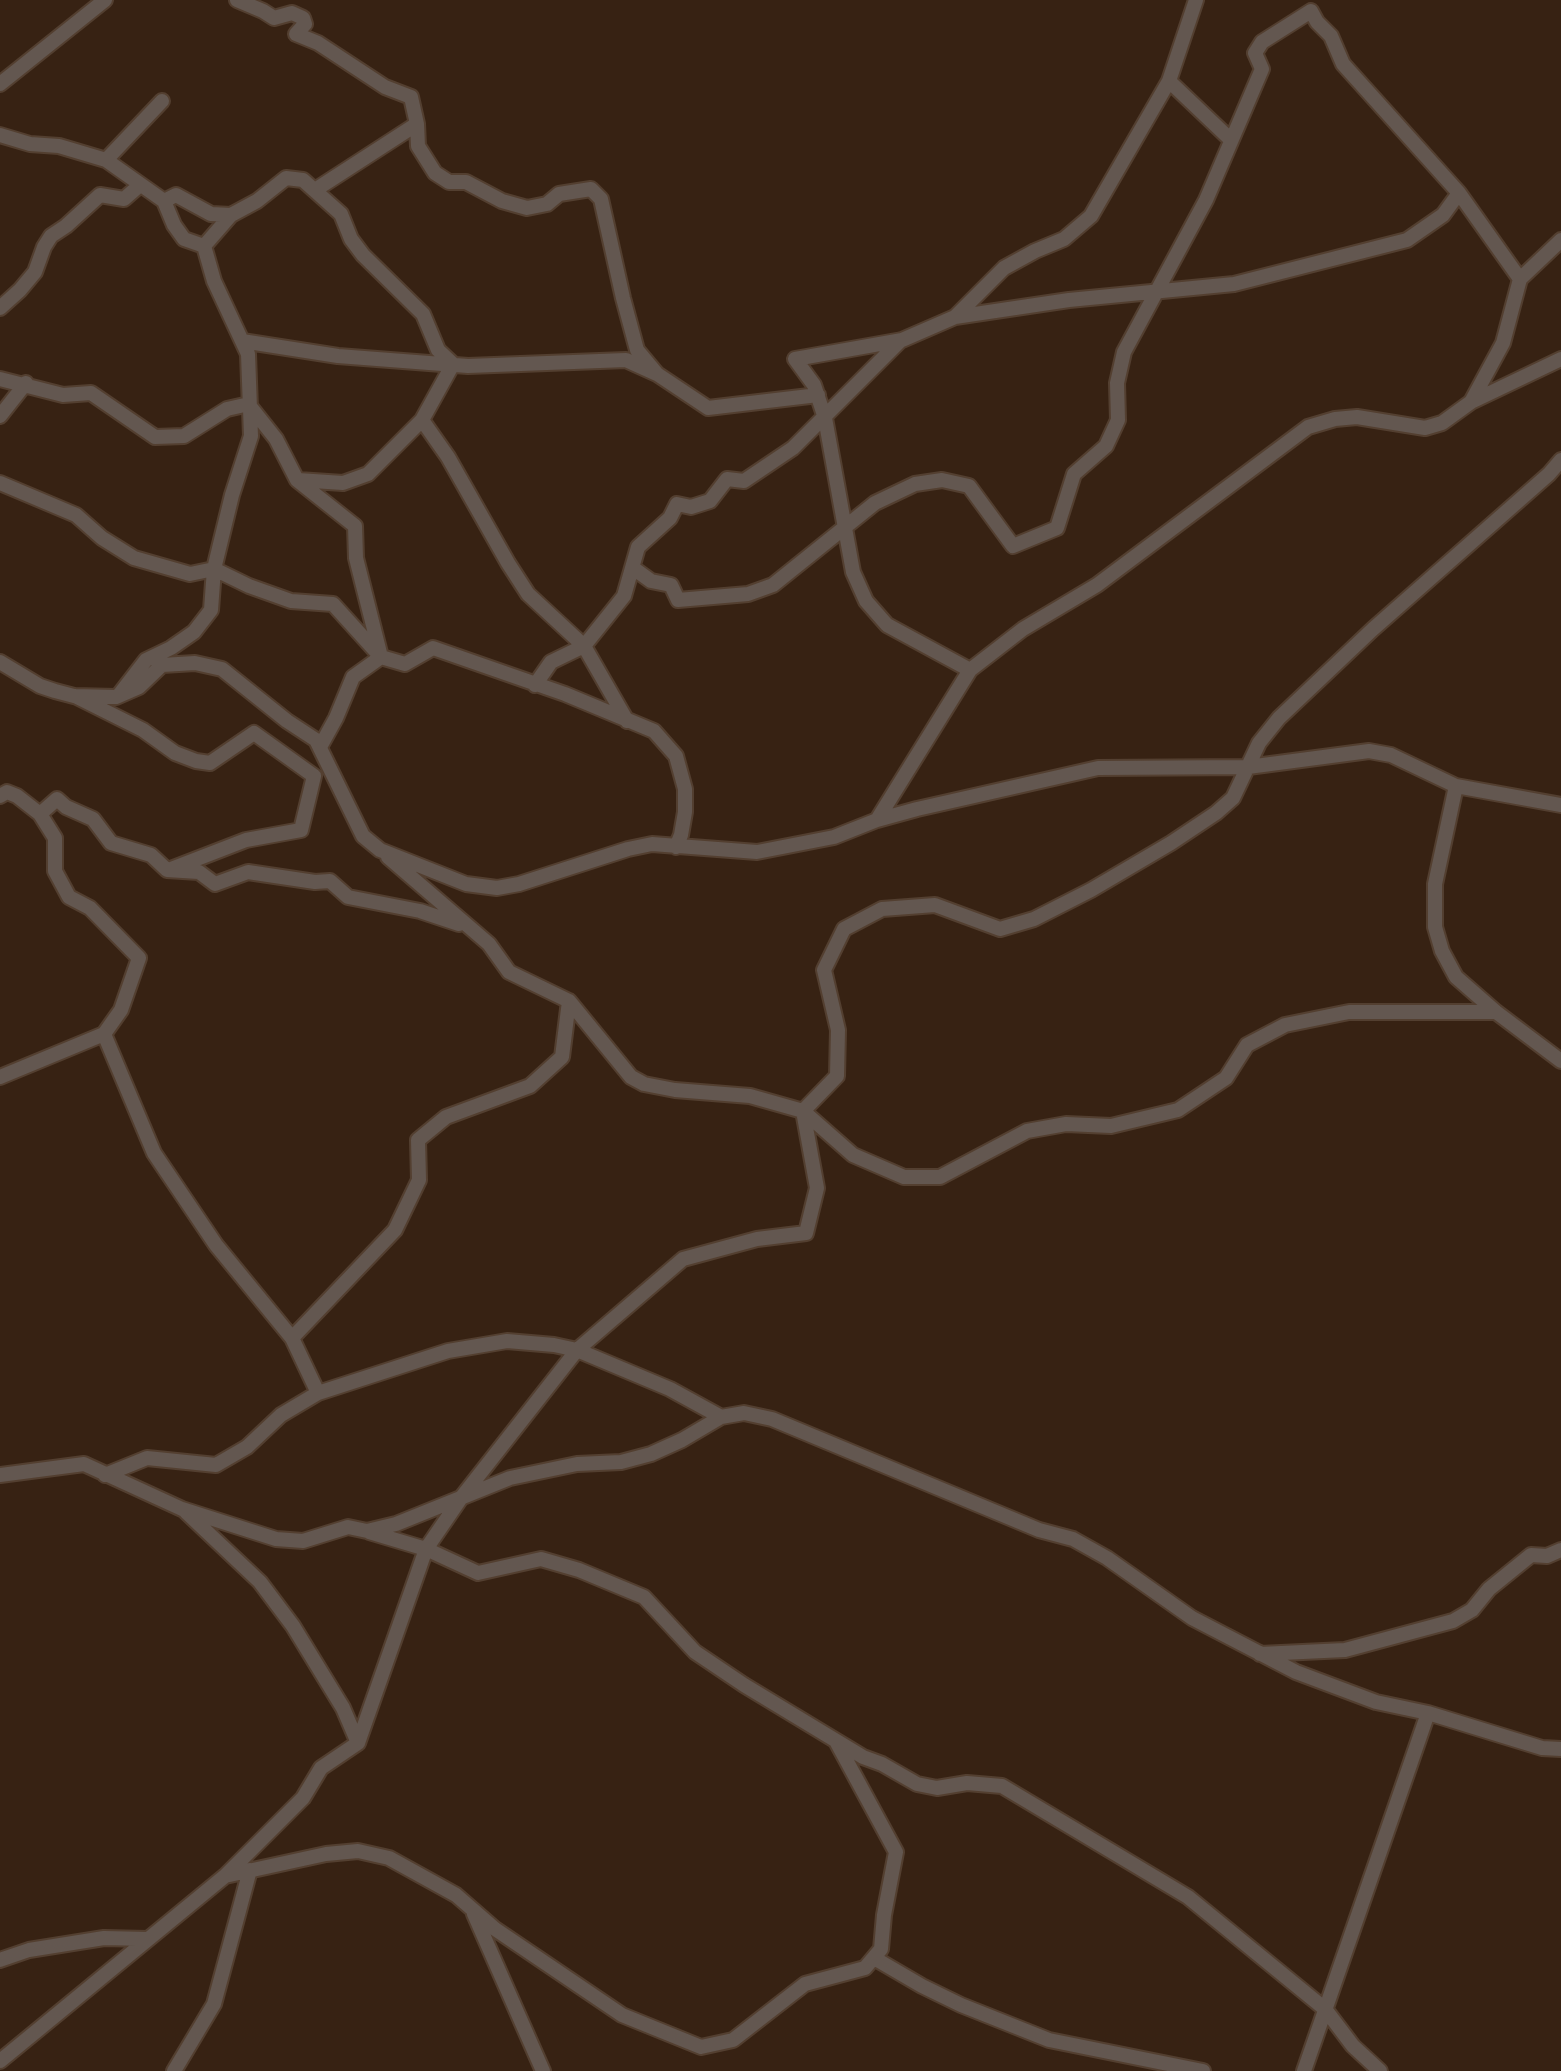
<!DOCTYPE html>
<style>
body{margin:0}
canvas{display:block;background:#372213}
</style>
<canvas width="1561" height="2071"></canvas>
<script>
const c = document.querySelector('canvas').getContext('2d');
c.lineJoin = 'round';
function poly(rows) {
  const path = new Path2D();
  for (const r of rows) {
    path.moveTo(r[0], r[1]);
    for (let i = 2; i < r.length; i += 2) path.lineTo(r[i], r[i + 1]);
  }
  return path;
}
function strokePath(path, color, width, dash) {
  c.strokeStyle = color;
  c.lineWidth = width;
  c.lineCap = dash ? 'butt' : 'round';
  c.setLineDash(dash || []);
  c.stroke(path);
}
const minor = poly([
 [237,0,263,11,274,18,292,13,303,18,305,24,296,34,318,43,385,87,411,97,417,124,418,146,435,173,449,182,466,182,502,201,527,208,547,204,559,194,591,189,601,199,623,298,637,350,657,374],
 [1169,81,1230,139],
 [0,84,105,0],
 [0,135,30,144,59,146,106,160,164,201,174,225,184,239,204,246,214,281,248,354,251,436,232,495,214,569,211,610,194,632,171,648,146,660,119,695],
 [106,160,162,101],
 [315,190,417,124],
 [164,201,176,195,211,214,231,215,257,201,286,178,303,180,341,214,351,239,363,255,423,314,438,350,453,364],
 [204,246,231,215],
 [0,308,20,290,35,272,44,247,51,236,66,226,100,195,124,199,140,185],
 [955,317,1004,268,1035,251,1064,239,1091,216,1169,81,1196,0],
 [242,341,338,356,468,366,626,360,657,374,708,408,818,395],
 [0,379,63,395,91,393,155,437,184,436,227,409,249,404],
 [1471,402,1561,359],
 [249,405,276,439,297,480,355,526,356,558,381,657,353,677,336,718,320,747],
 [0,416,26,383],
 [422,420,448,457,508,563,528,594,584,646,627,721],
 [298,480,343,483,368,474,422,420,453,364],
 [0,483,76,515,102,538,134,558,190,574,214,569,249,586,291,601,333,604,381,657,405,664,433,648,565,694,654,731,676,756,685,789,685,812,681,835,676,847],
 [633,568,651,581,671,585,678,600,748,594,773,585,875,503,915,484,942,480,969,486,1013,546,1057,528,1074,474,1106,446,1118,420,1117,383,1124,352,1206,200,1262,69,1255,53,1262,42,1311,11,1317,22,1331,36,1343,64,1459,193,1520,279],
 [0,662,40,686,55,691,74,696,116,697,139,687,162,665,195,663,222,669,287,721,316,740,363,836,380,850,466,884,497,888,519,884,628,849,652,844,757,852,834,837,877,820,917,809,1098,768,1248,767,1369,751,1391,755,1456,786,1561,805],
 [970,670,887,625,866,601,853,572,825,418,814,385,795,359,902,340,955,317,1069,300,1234,284,1407,240,1443,215,1459,193],
 [535,685,551,662,584,646,624,596,638,547,670,518,677,504,691,507,710,501,727,479,744,481,793,448,901,340],
 [75,696,143,730,175,753,196,761,210,763,254,733,314,776,301,830,246,840,171,869],
 [1456,786,1435,884,1435,927,1442,951,1456,977,1496,1012,1561,1061],
 [0,796,7,792,17,796,40,814,57,799,66,807,93,819,111,843,151,855,167,870,199,872,215,884,248,872,315,882,330,881,348,897,420,911,459,924],
 [877,820,970,670,1023,629,1097,585,1308,427,1335,419,1357,417,1425,428,1442,423,1471,402,1503,343,1520,279,1561,240],
 [388,857,489,944,509,972,569,1001,631,1077,644,1084,675,1090,750,1096,803,1111,853,1155,904,1177,940,1177,1027,1131,1066,1124,1111,1126,1178,1110,1226,1078,1247,1045,1285,1025,1349,1012,1496,1012],
 [104,1034,154,1153,216,1245,292,1338],
 [0,1077,104,1034,121,1010,139,958,90,908,69,897,55,871,55,838,40,814],
 [803,1111,837,1076,838,1030,824,970,844,929,882,909,935,905,1000,929,1034,919,1091,890,1171,843,1216,813,1233,798,1259,743,1279,718,1373,629,1549,474,1561,460],
 [318,1393,292,1338,395,1230,419,1180,418,1140,446,1117,530,1086,562,1057,569,1001],
 [0,1475,84,1464,182,1509,276,1539,303,1541,348,1527,367,1531,396,1524,510,1478,577,1464,621,1462,651,1454,682,1440,721,1417,744,1413,772,1419,1039,1530,1073,1539,1107,1558,1192,1618,1296,1672,1376,1702,1428,1713,1542,1748,1561,1749],
 [105,1475,147,1458,216,1465,247,1447,281,1415,318,1393,448,1351,507,1341,554,1345,577,1350,670,1389,721,1417],
 [369,1532,426,1549,478,1573,541,1559,579,1570,644,1597,695,1652,744,1685,863,1757,882,1764,917,1784,937,1788,967,1783,1002,1786,1188,1897,1325,2009,1353,2046,1380,2071],
 [1260,1654,1345,1650,1453,1621,1472,1610,1489,1589,1531,1555,1547,1556,1561,1550],
 [358,1743,426,1549,461,1498,577,1350,683,1259,757,1239,806,1233,817,1188,803,1111],
 [225,1876,326,1854,358,1851,389,1858,456,1895,495,1929,622,2015,701,2047,733,2040,805,1984,865,1968,881,1949,884,1915,896,1852,837,1743],
 [474,1914,543,2071],
 [874,1958,922,1986,961,2005,1049,2040,1203,2071],
 [0,1960,29,1950,104,1938,147,1939],
 [0,2061,225,1876,303,1798,321,1768,358,1743,343,1708,293,1626,260,1582,186,1512],
 [174,2071,214,2004,250,1870],
 [1304,2071,1428,1713]
]);
strokePath(minor, '#533f30', 18);
strokePath(minor, '#635750', 14);
</script>
